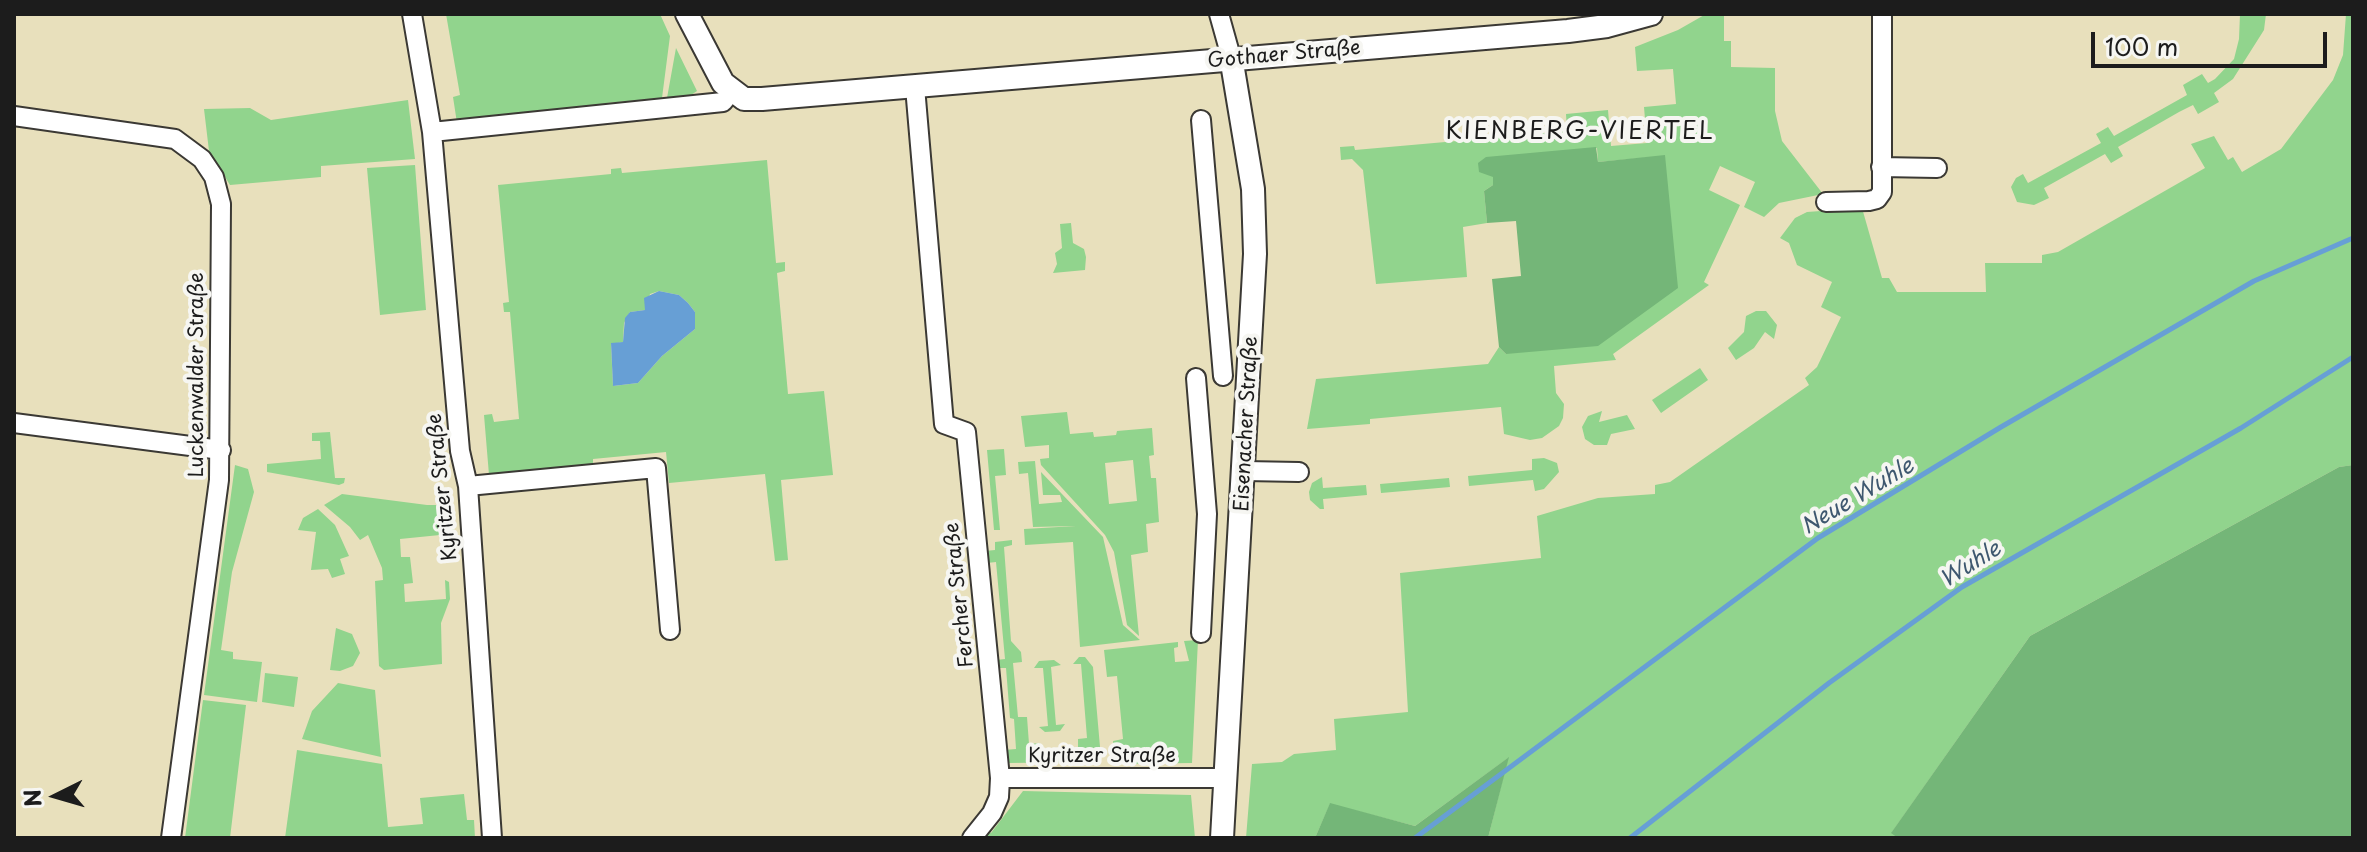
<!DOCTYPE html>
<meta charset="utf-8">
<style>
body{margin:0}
#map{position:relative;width:2367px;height:852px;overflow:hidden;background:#e8e0bc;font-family:"Playpen Sans",sans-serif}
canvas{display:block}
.frame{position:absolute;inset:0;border:16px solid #1c1c1c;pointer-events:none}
.north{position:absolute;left:16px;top:756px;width:80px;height:80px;-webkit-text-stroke:6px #f6f6f2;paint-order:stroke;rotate:265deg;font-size:22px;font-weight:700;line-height:32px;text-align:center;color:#1c1c1c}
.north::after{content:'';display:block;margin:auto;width:28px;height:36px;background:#1c1c1c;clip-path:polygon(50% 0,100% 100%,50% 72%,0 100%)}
.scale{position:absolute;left:2091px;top:32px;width:236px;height:36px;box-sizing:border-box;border:4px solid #1c1c1c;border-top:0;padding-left:10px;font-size:24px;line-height:28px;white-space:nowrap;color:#1c1c1c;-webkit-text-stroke:6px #f6f6f2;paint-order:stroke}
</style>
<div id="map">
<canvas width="2367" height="852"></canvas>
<div class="frame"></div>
<div class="north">N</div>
<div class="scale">100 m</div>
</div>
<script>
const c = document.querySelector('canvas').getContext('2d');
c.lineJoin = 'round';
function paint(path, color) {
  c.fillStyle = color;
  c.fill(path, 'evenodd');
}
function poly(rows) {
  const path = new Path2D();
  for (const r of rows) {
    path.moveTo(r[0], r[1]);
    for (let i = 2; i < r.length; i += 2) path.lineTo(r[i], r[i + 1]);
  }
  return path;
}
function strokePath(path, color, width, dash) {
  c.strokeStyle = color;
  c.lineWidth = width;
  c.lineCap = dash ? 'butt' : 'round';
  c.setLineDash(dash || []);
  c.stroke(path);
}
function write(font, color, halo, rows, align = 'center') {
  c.font = font + ' "Playpen Sans",sans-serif';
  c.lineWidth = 8;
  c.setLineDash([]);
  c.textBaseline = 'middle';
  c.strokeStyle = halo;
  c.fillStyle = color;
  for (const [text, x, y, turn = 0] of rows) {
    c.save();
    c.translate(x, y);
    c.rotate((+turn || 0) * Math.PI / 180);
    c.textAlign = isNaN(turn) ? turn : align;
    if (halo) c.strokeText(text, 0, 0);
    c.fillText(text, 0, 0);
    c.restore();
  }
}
const green = poly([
 [446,14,660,14,670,36,662,98,607,103,606,108,457,123,453,97,460,95],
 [1706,14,1724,14,1724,41,1731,41,1731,67,1775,68,1775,111,1782,141,1823,194,1779,203,1764,217,1744,207,1755,182,1720,166,1709,190,1740,205,1704,282,1709,285,1613,354,1616,360,1554,366,1556,393,1564,404,1563,418,1559,426,1542,438,1530,440,1504,434,1501,407,1370,419,1370,424,1307,429,1316,379,1488,364,1499,347,1506,354,1665,156,1598,162,1597,148,1493,177,1493,185,1484,191,1487,223,1463,227,1467,277,1376,284,1363,170,1352,159,1341,160,1340,147,1354,146,1355,150,1468,140,1468,136,1482,135,1483,139,1567,131,1566,114,1608,110,1611,146,1647,143,1644,107,1676,104,1673,69,1637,71,1635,47,1678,30],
 [2240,14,2266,14,2264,30,2233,79,2214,93,2219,102,2198,114,2193,105,2179,112,2118,147,2123,156,2111,163,2105,154,2044,188,2049,198,2034,205,2017,202,2011,187,2016,178,2023,174,2028,183,2101,143,2096,134,2108,127,2114,136,2187,95,2183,85,2202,74,2208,83,2215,79,2234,59,2239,39],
 [2346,14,2353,14,2353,465,2339,467,2030,636,1892,832,1898,838,1488,838,1508,758,1415,826,1330,804,1315,838,1246,838,1252,764,1282,762,1294,754,1336,750,1334,719,1408,712,1400,573,1541,558,1537,516,1598,498,1655,494,1655,485,1670,482,1809,385,1805,378,1817,367,1841,317,1821,307,1832,282,1797,265,1789,243,1780,238,1795,218,1807,212,1862,208,1882,278,1889,278,1897,292,1986,292,1985,263,2042,263,2042,255,2058,252,2205,168,2191,144,2214,136,2228,160,2233,157,2242,172,2281,149,2333,80,2343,55],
 [676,48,697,91,691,95,667,98],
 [408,100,415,159,321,166,321,177,230,185,209,151,204,109,250,108,271,120],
 [767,160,776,263,785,262,785,271,777,273,788,394,824,391,833,475,781,480,788,560,775,561,765,474,669,483,666,452,593,459,593,465,489,475,484,415,492,414,494,422,519,419,510,312,504,312,503,303,509,302,498,185,611,174,611,169,621,168,622,173],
 [659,291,679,295,688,303,695,312,695,329,662,356,638,383,613,386,611,344,623,342,624,323,630,312,645,310,650,294],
 [415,165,426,310,380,315,367,168],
 [1071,223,1073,243,1084,249,1086,257,1085,270,1053,273,1057,264,1055,253,1062,248,1060,224],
 [1766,311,1777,325,1774,339,1765,332,1754,348,1736,360,1728,348,1744,332,1746,316,1756,311],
 [1700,368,1708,380,1661,413,1652,400],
 [1602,411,1599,422,1627,415,1635,429,1611,434,1607,445,1594,445,1585,439,1582,427,1588,416],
 [1067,412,1070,434,1093,432,1094,437,1116,435,1117,431,1152,428,1154,455,1149,456,1151,478,1156,478,1159,522,1146,524,1148,552,1131,555,1139,636,1127,625,1114,552,1105,535,1041,465,1040,459,1049,458,1049,445,1025,447,1021,416],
 [1133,460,1137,501,1109,504,1105,463],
 [330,432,335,478,345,478,344,483,339,485,267,472,267,464,321,459,320,441,312,441,312,433],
 [1004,449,1006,475,995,476,1000,530,994,530,987,450],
 [1544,458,1557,463,1559,472,1544,489,1535,491,1533,480,1469,486,1468,476,1532,470,1532,459],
 [1035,461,1039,504,1062,502,1060,495,1043,495,1041,472,1103,537,1123,625,1140,640,1080,647,1073,542,1025,545,1024,529,1076,526,1033,527,1028,473,1019,474,1018,462],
 [235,465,248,469,254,492,232,572,221,650,233,652,233,659,262,662,257,702,204,695],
 [1322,477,1323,488,1366,485,1367,495,1323,499,1324,509,1320,509,1310,500,1309,492,1312,483],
 [1449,478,1450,487,1381,493,1380,484],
 [342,494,427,505,451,505,456,552,442,554,440,535,400,539,401,557,410,557,413,583,404,584,405,602,446,599,445,580,449,582,450,599,441,623,442,664,384,670,379,666,375,581,383,580,382,568,368,535,360,540,350,527,324,505],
 [318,509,335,525,349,556,340,559,345,574,332,578,328,569,311,570,316,532,298,530,303,518],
 [1012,540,1012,545,1004,547,1011,641,1021,652,1022,662,1013,663,1018,717,1027,717,1029,744,1040,743,1041,753,1078,750,1078,739,1087,738,1081,664,1073,664,1079,657,1085,657,1093,667,1100,747,1096,762,1007,763,1004,750,1016,749,1014,719,1010,718,1006,668,996,668,996,660,1005,659,996,562,987,563,985,551,995,550,995,542],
 [336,628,352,634,360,653,353,666,340,671,330,670],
 [1198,640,1192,763,1122,764,1116,760,1113,741,1123,739,1117,676,1107,677,1104,650,1178,642,1178,647,1174,648,1175,662,1189,661,1184,641],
 [1054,660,1061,665,1051,667,1056,725,1065,724,1060,731,1045,732,1039,727,1048,726,1043,668,1034,668,1039,661],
 [265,673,298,677,294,707,262,702],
 [338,683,375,690,381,757,302,739,312,711],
 [203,700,246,705,230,838,185,838],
 [297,750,382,764,388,827,423,824,420,798,464,794,467,820,474,820,475,838,285,838],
 [1023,791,1191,795,1195,838,981,838,987,831,991,833]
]);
const forest = poly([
 [1596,147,1598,162,1665,155,1678,288,1598,346,1506,354,1499,347,1492,279,1521,276,1516,221,1487,223,1484,191,1493,185,1493,177,1479,172,1478,163,1486,157],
 [2353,465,2353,838,1898,838,1891,833,2030,636,2339,467],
 [1509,757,1488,838,1315,838,1330,803,1415,826]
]);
const water = poly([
 [659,291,679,295,688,303,695,312,695,329,662,356,638,383,613,386,611,343,623,342,625,318,630,312,645,310,644,298]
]);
const stream = poly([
 [1415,838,1818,538,2001,427,2254,281,2353,238],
 [1630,838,1829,683,1962,587,2241,428,2353,357]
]);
const minor = poly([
 [412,14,432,132,460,451,468,486,492,838],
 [1219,14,1231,57],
 [915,87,944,424,966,432,1000,778,999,797,992,813,972,838],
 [14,116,175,139,202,159,214,177,221,204,219,480,171,838],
 [1201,120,1223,376],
 [432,132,723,102,731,92],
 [1881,167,1937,168],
 [1826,202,1869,201,1877,199,1882,192,1882,14],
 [1196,378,1207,514,1201,633],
 [14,423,221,450],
 [1245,471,1299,472],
 [468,486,656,468,670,630],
 [1000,778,1225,778]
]);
const tertiary = poly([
 [687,14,723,83,744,99,762,99,1568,31,1607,26,1651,14],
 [1222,838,1255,254,1253,189,1231,57]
]);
const streetNames = [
 ["Gothaer Straße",1284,55,-5],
 ["Luckenwalder Straße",197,375,-90],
 ["Eisenacher Straße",1247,424,-87],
 ["Kyritzer Straße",443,487,-96],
 ["Fercher Straße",960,595,-96],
 ["Kyritzer Straße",1102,756]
];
const waterNames = [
 ["Neue Wuhle",1858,497,-31],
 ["Wuhle",1971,565,-32]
];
const quarterNames = [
 ["KIENBERG-VIERTEL",1580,132]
];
paint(green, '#91d48d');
paint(forest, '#74b678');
paint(water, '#679fd5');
strokePath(stream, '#679fd5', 5);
strokePath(minor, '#3b3934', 22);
strokePath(tertiary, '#3b3934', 26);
strokePath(minor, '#fff', 18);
strokePath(tertiary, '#fff', 22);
write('20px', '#1c1c1c', '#f6f6f2', streetNames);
write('italic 22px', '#3e576f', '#f6f6f2', waterNames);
c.letterSpacing = '2px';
write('24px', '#1c1c1c', '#f6f6f2', quarterNames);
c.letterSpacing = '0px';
</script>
